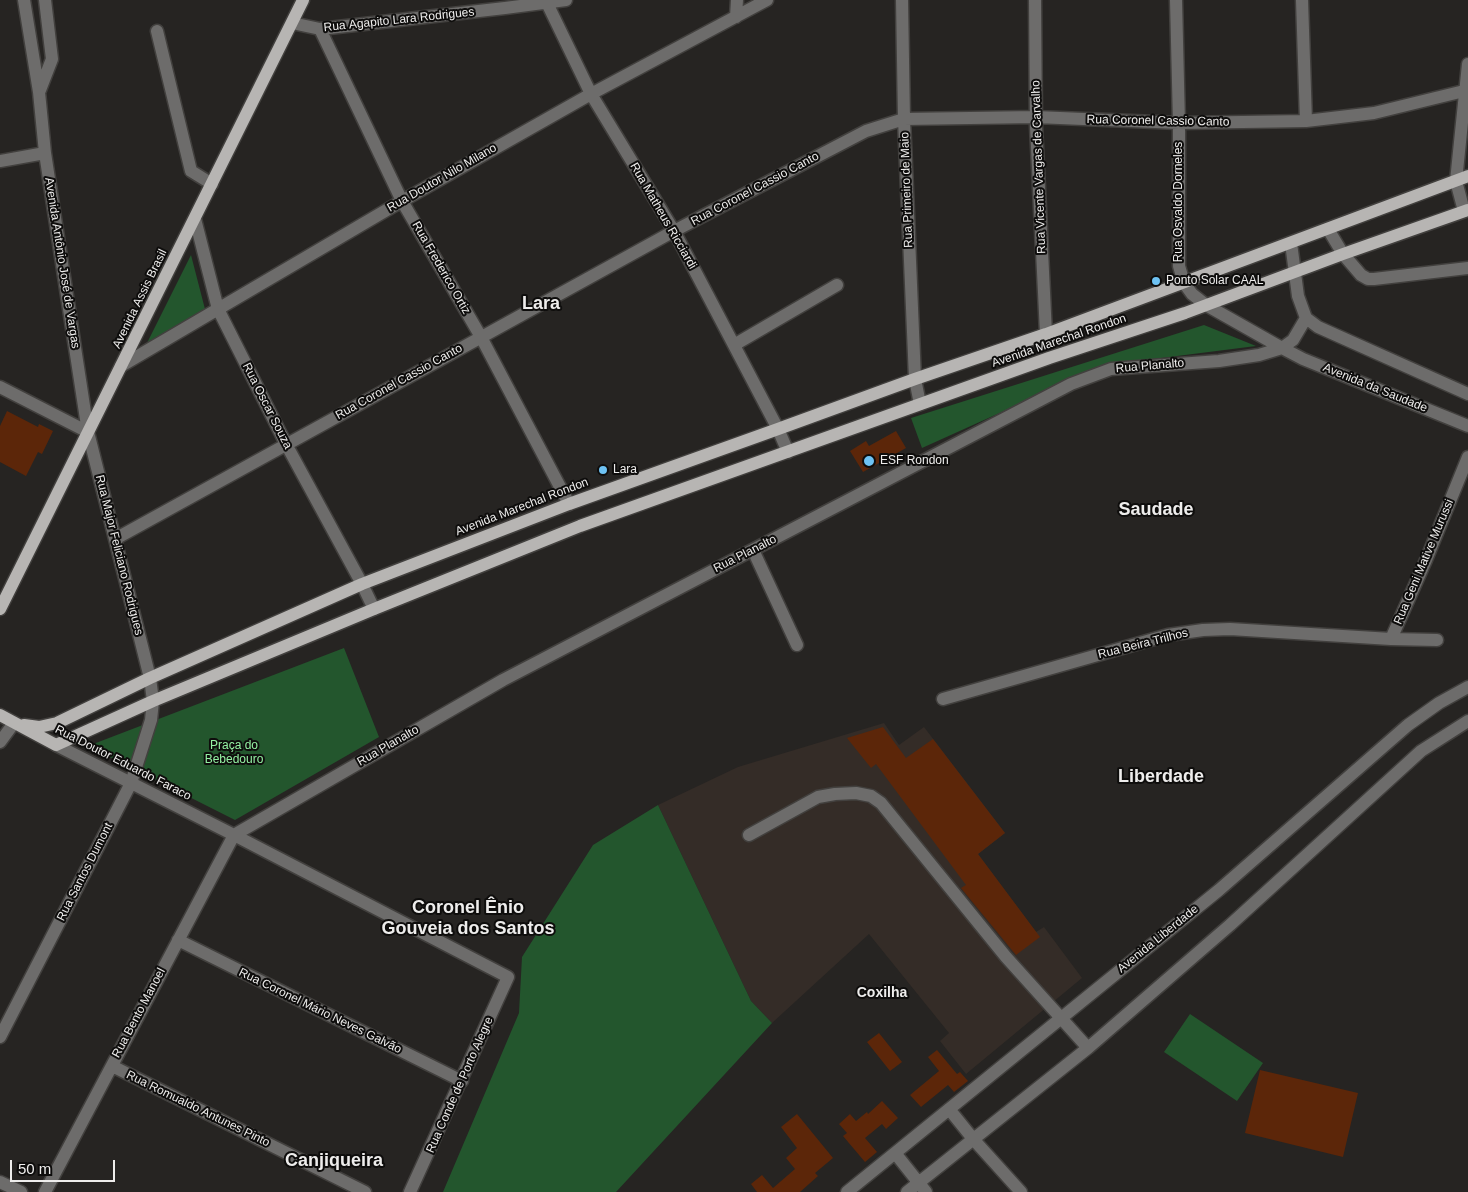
<!DOCTYPE html>
<meta charset="utf-8">
<style>
body{margin:0}
#map{position:relative;width:1468px;height:1192px;overflow:hidden;background:#262422;font-family:Helvetica,sans-serif}
canvas{display:block}
.scale{position:absolute;left:10px;top:1160px;width:105px;height:22px;box-sizing:border-box;border:2px solid #eeedec;border-top:0;padding-left:6px;font-size:15px;line-height:18px;white-space:nowrap;color:#eeedec;-webkit-text-stroke:4px #0e0d0c;paint-order:stroke}
</style>
<div id="map">
<canvas width="1468" height="1192"></canvas>
<div class="scale">50 m</div>
</div>
<script>
const c = document.querySelector('canvas').getContext('2d');
c.lineJoin = 'round';
function paint(path, color) {
  c.fillStyle = color;
  c.fill(path, 'evenodd');
}
function poly(rows) {
  const path = new Path2D();
  for (const r of rows) {
    path.moveTo(r[0], r[1]);
    for (let i = 2; i < r.length; i += 2) path.lineTo(r[i], r[i + 1]);
  }
  return path;
}
function strokePath(path, color, width, dash) {
  c.strokeStyle = color;
  c.lineWidth = width;
  c.lineCap = dash ? 'butt' : 'round';
  c.setLineDash(dash || []);
  c.stroke(path);
}
function write(font, color, halo, rows, align = 'center') {
  c.font = font + ' Helvetica,sans-serif';
  c.lineWidth = 4;
  c.setLineDash([]);
  c.textBaseline = 'middle';
  c.strokeStyle = halo;
  c.fillStyle = color;
  for (const [text, x, y, turn = 0] of rows) {
    c.save();
    c.translate(x, y);
    c.rotate((+turn || 0) * Math.PI / 180);
    c.textAlign = isNaN(turn) ? turn : align;
    if (halo) c.strokeText(text, 0, 0);
    c.fillText(text, 0, 0);
    c.restore();
  }
}
const built = poly([
 [884,723,899,745,924,727,1005,833,978,854,1036,932,1044,927,1082,978,966,1074,940,1041,949,1033,869,934,772,1023,751,1001,658,805,738,767]
]);
const green = poly([
 [191,255,206,313,144,349],
 [1204,325,1256,346,1106,365,922,448,911,418],
 [344,648,379,737,235,820,88,746],
 [658,805,751,1001,772,1023,616,1192,443,1192,519,1013,522,957,593,845],
 [1190,1014,1263,1063,1237,1101,1164,1052]
]);
const building = poly([
 [7,411,38,427,39,424,53,431,42,454,38,452,26,476,0,462,0,426],
 [896,431,906,448,863,472,850,451,866,441,869,446],
 [883,727,906,758,933,739,1005,833,978,854,1040,937,1016,955,961,888,966,885,876,764,871,768,847,738],
 [879,1033,902,1062,890,1071,867,1042],
 [937,1050,957,1074,960,1072,968,1081,954,1092,948,1085,921,1107,910,1095,939,1071,928,1057],
 [1260,1070,1358,1093,1343,1157,1245,1133],
 [882,1101,898,1118,886,1129,882,1124,865,1138,877,1152,865,1162,843,1136,847,1133,839,1124,850,1114,856,1121,867,1112,868,1114],
 [797,1114,833,1158,815,1173,818,1176,800,1192,757,1192,751,1184,762,1175,773,1188,795,1169,786,1158,797,1148,781,1127]
]);
const minor = poly([
 [902,0,904,119,915,379,920,404],
 [1035,0,1036,126,1046,334],
 [1176,0,1179,123,1179,266,1184,283,1192,294,1206,305,1282,348,1303,359,1468,426],
 [1302,0,1306,121],
 [547,3,591,94,674,231,778,429,788,452],
 [736,17,737,0],
 [292,23,320,29,505,8,566,0],
 [320,29,402,201,481,337,569,504],
 [157,31,191,171,212,184],
 [40,90,52,59,45,0],
 [0,161,45,153],
 [1464,211,1456,181,1468,64],
 [195,219,218,309,286,444,362,584,374,609],
 [1328,229,1343,254,1361,275,1368,279,1374,279,1468,268],
 [1291,243,1298,296,1306,318,1318,327,1468,394],
 [734,345,837,285],
 [121,366,402,201,591,94,767,0],
 [0,387,88,432],
 [115,539,674,231,866,131,904,119,1036,117,1179,123,1306,121,1374,113,1464,91],
 [753,550,797,645],
 [1391,639,1426,560,1468,457],
 [943,699,1168,635,1203,630,1230,629,1391,639,1437,640],
 [0,742,14,723],
 [56,745,234,835,508,977,410,1192],
 [234,835,503,680,1071,384,1111,369,1219,361,1259,355,1282,348,1293,340,1306,318],
 [749,835,818,797,835,794,856,793,871,796,881,803,1006,957,1088,1048],
 [178,940,462,1081],
 [0,1037,131,783,151,720,153,701,150,678,88,432,45,153,39,92,24,0],
 [112,1066,365,1192],
 [949,1109,974,1140,1021,1192],
 [895,1153,926,1192],
 [0,1182,21,1192],
 [45,1192,234,835],
 [847,1192,1219,890,1408,725,1439,703,1468,687],
 [907,1192,1088,1048,1230,925,1421,751,1468,721]
]);
const major = poly([
 [0,609,303,0],
 [0,715,56,745,153,701,374,609,580,526,1049,358,1185,313,1343,254,1468,210],
 [24,725,39,727,57,723,150,678,362,584,569,504,778,429,915,379,1046,334,1468,176]
]);
const markers = [
 [1156,281,5,"#6ec2f3"],
 [869,461,6,"#6ec2f3"],
 [603,470,5,"#6ec2f3"]
];
const streetNames = [
 ["Rua Agapito Lara Rodrigues",399,20,-6],
 ["Rua Coronel Cassio Canto",1158,121,1],
 ["Rua Vicente Vargas de Carvalho",1039,167,-92],
 ["Rua Doutor Nilo Milano",442,178,-30],
 ["Rua Coronel Cassio Canto",755,189,-28],
 ["Rua Primeiro de Maio",907,190,-92],
 ["Rua Osvaldo Dorneles",1179,202,-90],
 ["Rua Matheus Ricciardi",663,216,60],
 ["Avenida Antônio José de Vargas",62,263,81],
 ["Rua Frederico Ortiz",441,268,60],
 ["Avenida Assis Brasil",140,299,-64],
 ["Avenida Marechal Rondon",1059,341,-19],
 ["Rua Planalto",1150,366,-5],
 ["Rua Coronel Cassio Canto",399,382,-29],
 ["Avenida da Saudade",1375,388,22],
 ["Rua Oscar Souza",267,406,63],
 ["Avenida Marechal Rondon",522,507,-21],
 ["Rua Planalto",745,554,-27],
 ["Rua Major Feliciano Rodrigues",119,555,76],
 ["Rua Geni Mative Murussi",1424,562,-67],
 ["Rua Beira Trilhos",1143,644,-14],
 ["Rua Planalto",388,746,-30],
 ["Rua Doutor Eduardo Faraco",123,763,27],
 ["Rua Santos Dumont",85,872,-63],
 ["Avenida Liberdade",1158,939,-39],
 ["Rua Coronel Mário Neves Galvão",320,1011,26],
 ["Rua Bento Manoel",139,1013,-62],
 ["Rua Conde de Porto Alegre",460,1085,-66],
 ["Rua Romualdo Antunes Pinto",198,1109,26]
];
const poiNames = [
 ["Ponto Solar CAAL",1166,281],
 ["ESF Rondon",880,461],
 ["Lara",613,470]
];
const parkNames = [
 ["Praça do",234,746],
 ["Bebedouro",234,760]
];
const neighbourhoodNames = [
 ["Coxilha",882,993]
];
const districtNames = [
 ["Lara",541,304],
 ["Saudade",1156,510],
 ["Liberdade",1161,777],
 ["Coronel Ênio",468,908],
 ["Gouveia dos Santos",468,929],
 ["Canjiqueira",334,1161]
];
paint(built, '#342c27');
paint(green, '#23562d');
paint(building, '#5c2609');
strokePath(minor, '#42403e', 15);
strokePath(major, '#42403e', 15);
strokePath(minor, '#6d6c6b', 12);
strokePath(major, '#b7b5b3', 12);
for (const [x, y, r, color] of markers) {
  const dot = new Path2D();
  dot.arc(x, y, r, 0, 2 * Math.PI);
  c.fillStyle = color;
  c.fill(dot);
  strokePath(dot, '#0e0d0c', 2);
}
write('12px', '#eeedec', '#0e0d0c', streetNames);
write('12px', '#eeedec', '#0e0d0c', poiNames, 'left');
write('12px', '#94f1a2', '#0e0d0c', parkNames);
write('bold 14px', '#eeedec', '#0e0d0c', neighbourhoodNames);
write('bold 18px', '#eeedec', '#0e0d0c', districtNames);
</script>
